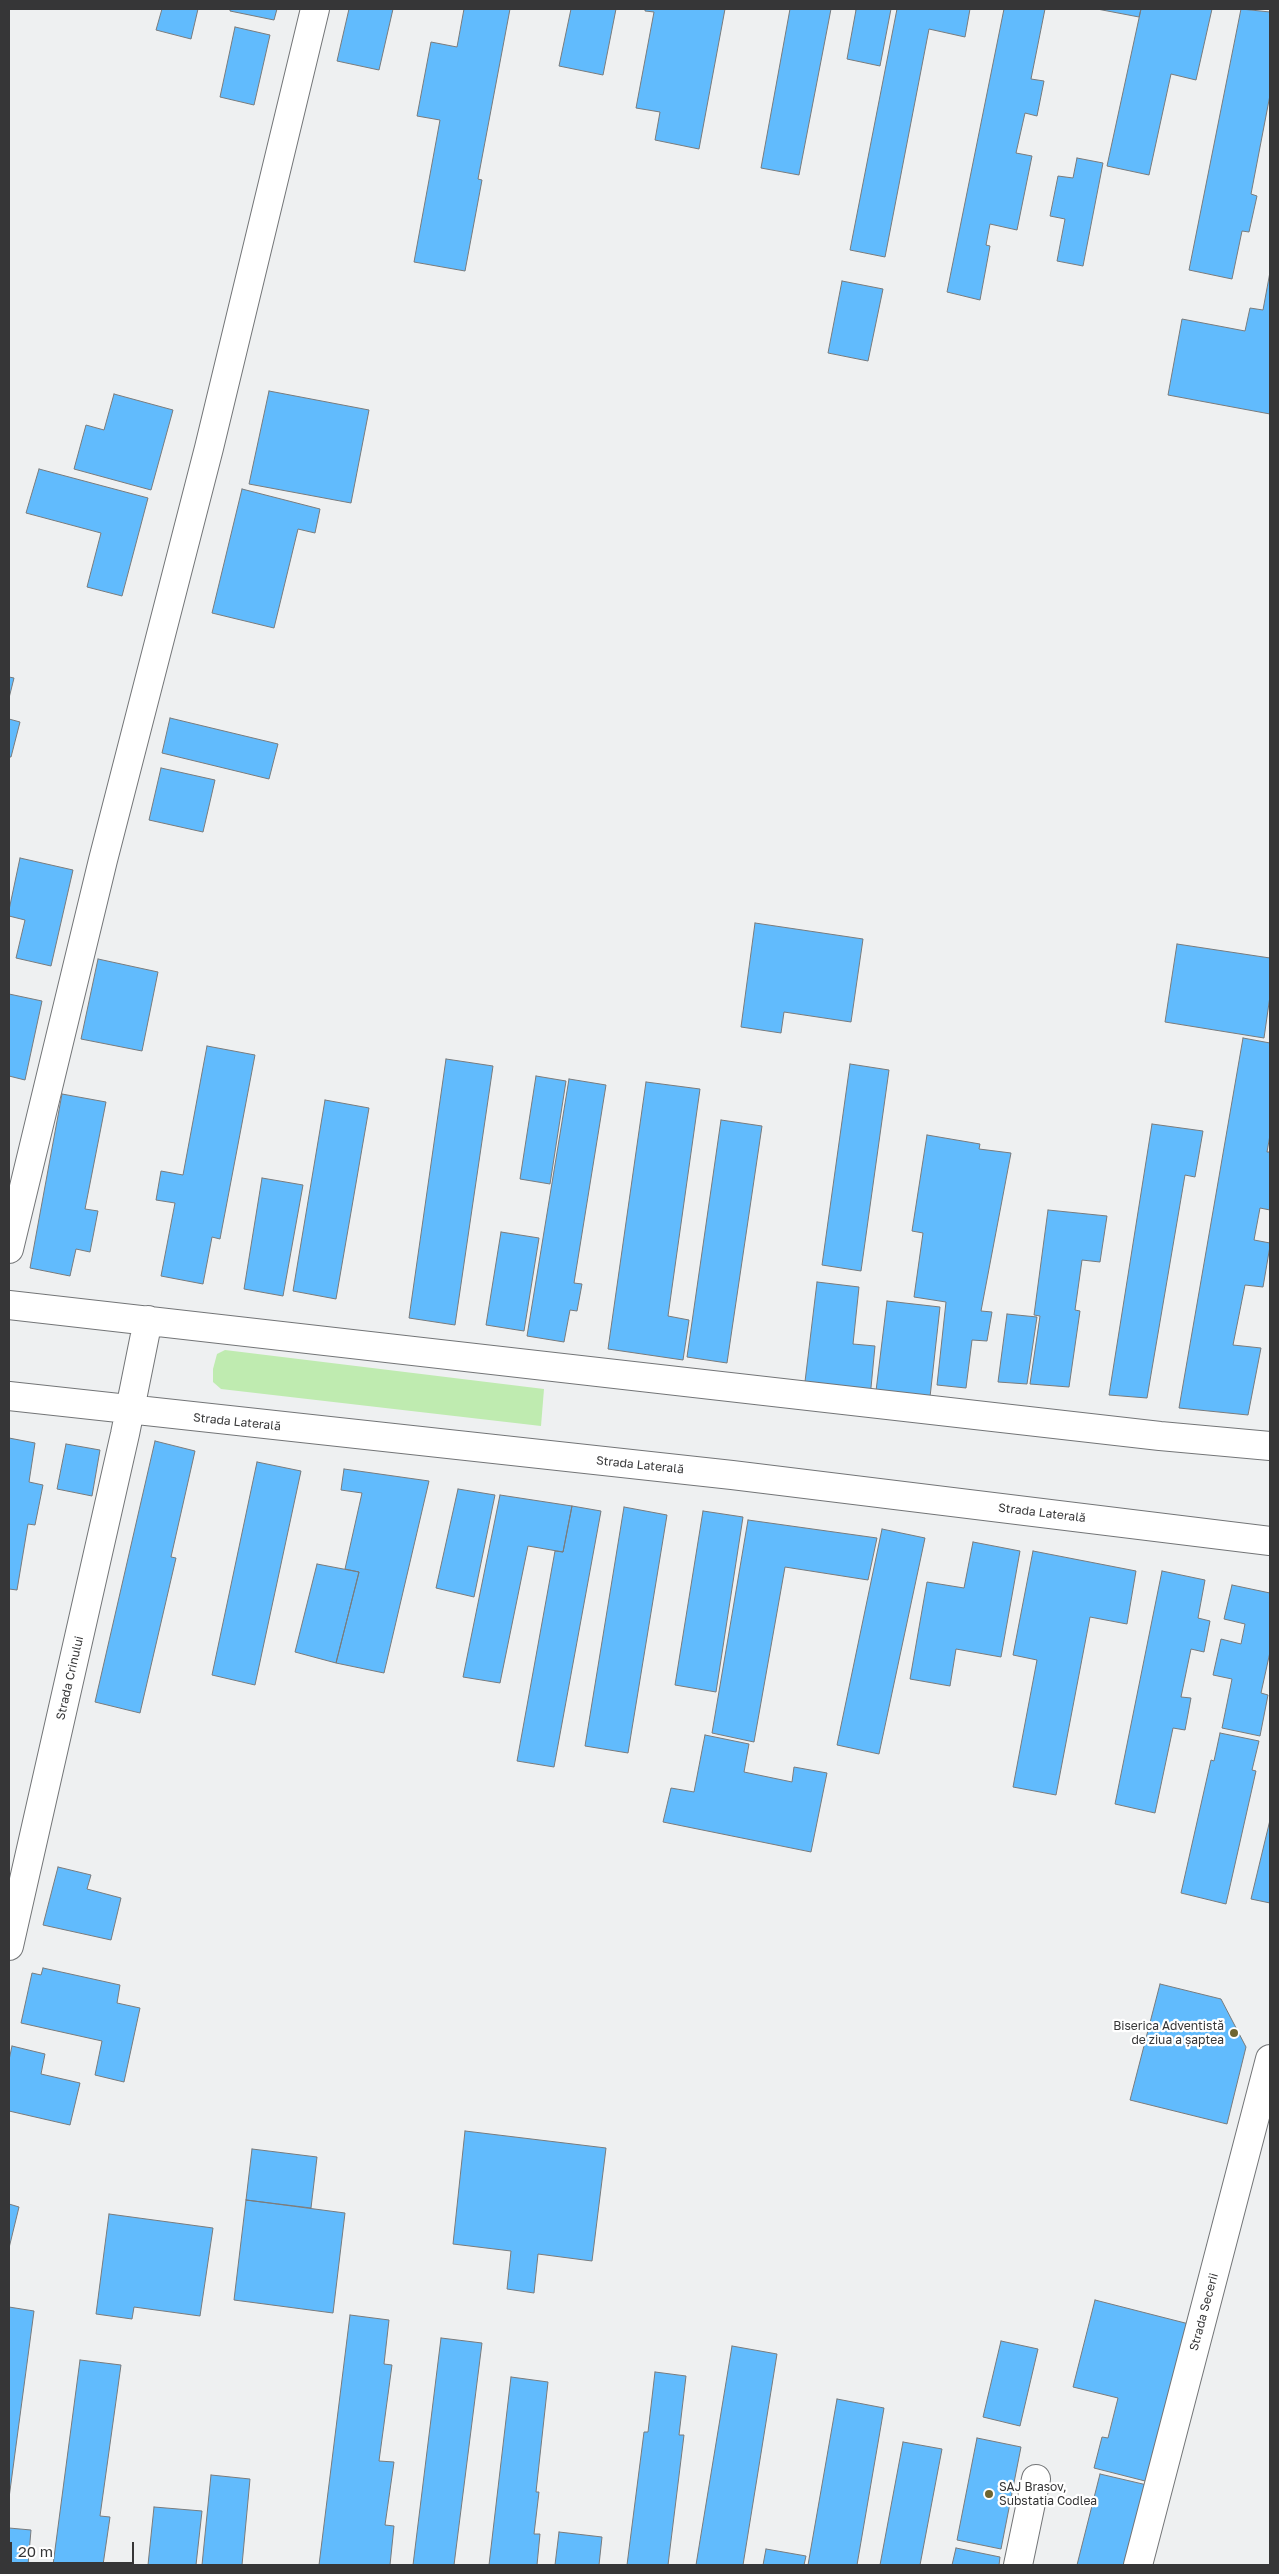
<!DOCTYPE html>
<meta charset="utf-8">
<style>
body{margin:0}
#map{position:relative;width:1279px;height:2574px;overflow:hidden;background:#eef0f1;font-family:"Golos Text",sans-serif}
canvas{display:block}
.frame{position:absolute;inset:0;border:10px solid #363637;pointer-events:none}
.scale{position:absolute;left:10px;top:2542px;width:124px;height:22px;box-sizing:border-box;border:2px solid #363637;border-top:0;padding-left:6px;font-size:15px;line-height:18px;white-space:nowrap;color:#363637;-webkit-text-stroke:4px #fff;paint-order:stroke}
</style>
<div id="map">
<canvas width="1279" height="2574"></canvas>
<div class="frame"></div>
<div class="scale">20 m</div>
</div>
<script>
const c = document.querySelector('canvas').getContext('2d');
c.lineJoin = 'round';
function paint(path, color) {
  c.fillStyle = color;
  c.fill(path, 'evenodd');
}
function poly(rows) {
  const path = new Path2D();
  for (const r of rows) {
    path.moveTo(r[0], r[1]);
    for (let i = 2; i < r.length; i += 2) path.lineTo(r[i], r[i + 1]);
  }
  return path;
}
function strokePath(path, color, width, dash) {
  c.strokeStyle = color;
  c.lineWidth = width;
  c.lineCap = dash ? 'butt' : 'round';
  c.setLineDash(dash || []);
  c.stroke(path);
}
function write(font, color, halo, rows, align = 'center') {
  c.font = font + ' "Golos Text",sans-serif';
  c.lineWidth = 4.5;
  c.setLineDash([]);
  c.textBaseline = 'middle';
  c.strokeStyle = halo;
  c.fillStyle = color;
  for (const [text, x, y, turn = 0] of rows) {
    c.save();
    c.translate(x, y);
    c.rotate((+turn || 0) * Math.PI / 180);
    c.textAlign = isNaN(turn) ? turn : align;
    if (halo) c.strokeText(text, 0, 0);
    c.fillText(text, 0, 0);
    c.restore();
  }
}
const green = poly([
 [225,1350,544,1389,541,1426,221,1389,213,1382,213,1369,217,1354]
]);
const building = poly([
 [162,9,198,9,191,39,156,30,162,9],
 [230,9,277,9,274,20,230,11,230,9],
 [349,9,393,9,379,70,337,61,349,9],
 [464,9,510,9,478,179,482,180,465,271,414,262,440,120,417,116,431,42,457,47,464,9],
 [571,9,616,9,603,75,559,66,571,9],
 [645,9,725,9,699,149,655,140,660,112,636,108,654,12,645,11,645,9],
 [790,9,831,9,799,175,761,168,790,9],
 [853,9,891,9,880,66,847,59,856,10,853,9],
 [897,9,970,9,965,37,929,29,885,257,850,250,897,9],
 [1004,9,1045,9,1031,79,1044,81,1037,116,1025,113,1016,153,1032,156,1017,230,990,224,986,245,990,246,980,300,947,292,1004,9],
 [1097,9,1141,9,1139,17,1097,9],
 [1141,9,1212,9,1196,80,1171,74,1149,175,1107,166,1141,9],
 [1241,9,1270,12,1270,95,1251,194,1257,196,1249,232,1242,231,1232,279,1189,270,1241,9],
 [235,27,270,35,254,105,220,97,235,27],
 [1077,158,1103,163,1083,266,1057,261,1065,219,1050,216,1058,176,1073,178,1077,158],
 [1270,272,1270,414,1168,395,1182,319,1245,331,1250,308,1263,310,1270,272],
 [842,281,883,289,868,361,828,353,842,281],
 [269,391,369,410,351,503,249,484,269,391],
 [114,394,173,410,151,490,74,469,86,425,104,430,114,394],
 [39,469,148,498,122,596,87,587,101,533,26,513,39,469],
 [242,489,320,509,315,533,298,529,274,628,212,613,242,489],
 [9,677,14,678,9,698,9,677],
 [170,718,278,744,269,779,162,753,170,718],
 [9,719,20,722,11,757,9,757,9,719],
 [161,768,215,780,203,832,149,820,161,768],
 [20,858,73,870,51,966,16,958,25,920,9,916,9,910,20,858],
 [755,923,863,939,851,1022,784,1012,781,1033,741,1027,755,923],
 [1177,944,1270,958,1270,996,1264,1038,1165,1022,1177,944],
 [98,959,158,972,142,1051,81,1039,98,959],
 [9,994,42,1001,25,1080,9,1076,9,994],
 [1243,1038,1270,1043,1270,1135,1267,1152,1270,1152,1270,1210,1260,1208,1254,1240,1270,1243,1270,1246,1263,1287,1245,1285,1233,1345,1261,1348,1248,1415,1179,1408,1243,1038],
 [207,1046,255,1055,220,1239,212,1237,203,1284,161,1276,175,1203,156,1200,161,1171,183,1175,207,1046],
 [446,1059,493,1066,455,1325,409,1318,446,1059],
 [850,1064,889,1070,861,1271,822,1265,850,1064],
 [536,1076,566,1081,550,1184,520,1179,536,1076],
 [569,1079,606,1085,574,1283,582,1284,577,1311,570,1310,564,1342,527,1336,569,1079],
 [646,1082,700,1089,668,1316,689,1320,683,1360,608,1349,646,1082],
 [62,1094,106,1102,85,1209,98,1211,90,1252,76,1249,70,1276,30,1268,62,1094],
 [325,1100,369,1108,336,1299,293,1291,325,1100],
 [721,1120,762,1126,727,1363,687,1357,721,1120],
 [1152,1124,1203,1131,1195,1177,1185,1175,1147,1398,1109,1395,1152,1124],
 [927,1135,980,1144,979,1149,1011,1153,981,1311,992,1312,987,1341,972,1340,966,1388,937,1385,946,1302,914,1297,923,1233,912,1231,927,1135],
 [262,1178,303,1185,283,1296,244,1289,262,1178],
 [1048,1210,1107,1216,1100,1262,1082,1260,1075,1310,1080,1311,1069,1387,1030,1384,1040,1316,1034,1315,1048,1210],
 [501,1232,539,1238,524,1331,486,1325,501,1232],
 [817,1282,859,1287,853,1344,875,1346,870,1398,804,1390,817,1282],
 [887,1301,940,1307,930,1397,876,1391,887,1301],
 [1007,1314,1037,1317,1027,1384,998,1382,1007,1314],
 [9,1438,35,1443,29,1482,43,1485,35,1525,28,1524,17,1590,9,1589,9,1438],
 [155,1441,195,1451,171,1557,176,1558,140,1713,95,1702,155,1441],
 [66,1444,100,1450,92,1496,57,1489,66,1444],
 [257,1462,301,1471,255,1685,212,1675,257,1462],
 [344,1469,429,1481,384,1673,336,1663,359,1572,345,1569,362,1493,341,1490,344,1469],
 [458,1489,495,1495,474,1597,436,1588,458,1489],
 [500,1495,572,1506,563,1552,528,1546,500,1683,463,1677,500,1495],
 [572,1506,601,1511,554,1767,517,1761,555,1551,563,1552,572,1506],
 [624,1507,667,1515,628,1753,585,1746,624,1507],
 [703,1511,743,1517,716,1692,675,1685,703,1511],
 [748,1520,877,1538,868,1580,785,1567,754,1742,712,1733,748,1520],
 [882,1529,925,1538,879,1754,837,1745,882,1529],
 [973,1542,1020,1551,1001,1657,956,1649,950,1686,910,1679,927,1582,964,1588,973,1542],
 [1033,1551,1136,1571,1127,1624,1090,1617,1056,1795,1013,1787,1037,1660,1013,1655,1033,1551],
 [317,1564,359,1572,336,1663,295,1652,317,1564],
 [1162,1571,1205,1580,1198,1618,1210,1621,1204,1652,1191,1649,1181,1697,1191,1698,1185,1730,1173,1728,1155,1813,1115,1804,1162,1571],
 [1232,1585,1270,1593,1270,1652,1261,1693,1268,1695,1260,1736,1222,1728,1232,1679,1213,1675,1221,1639,1241,1644,1245,1624,1224,1619,1232,1585],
 [1220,1733,1259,1741,1252,1770,1256,1771,1226,1904,1181,1893,1211,1760,1214,1761,1220,1733],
 [705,1735,749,1744,744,1772,792,1782,794,1767,827,1773,811,1852,663,1822,671,1788,694,1792,705,1735],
 [1270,1820,1270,1903,1251,1899,1270,1820],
 [58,1867,91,1875,87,1889,121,1898,111,1940,43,1925,58,1867],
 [43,1968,120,1985,117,2003,140,2008,124,2082,95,2075,102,2041,21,2023,32,1973,41,1975,43,1968],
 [1160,1984,1221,1999,1246,2047,1227,2124,1130,2100,1160,1984],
 [12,2046,45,2054,41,2074,80,2083,70,2125,9,2111,9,2060,12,2046],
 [465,2131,606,2148,592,2261,538,2254,534,2293,507,2289,511,2251,453,2244,465,2131],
 [252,2149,317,2157,311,2208,246,2200,252,2149],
 [246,2200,345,2213,333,2313,234,2300,246,2200],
 [9,2204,19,2207,9,2248,9,2204],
 [109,2214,213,2228,200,2316,134,2307,132,2319,96,2314,109,2214],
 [1095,2300,1189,2324,1149,2482,1094,2468,1102,2437,1108,2438,1118,2398,1073,2387,1095,2300],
 [9,2307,34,2311,9,2498,9,2307],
 [350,2315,389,2320,384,2364,392,2365,379,2461,394,2462,385,2525,394,2526,390,2565,319,2565,350,2315],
 [441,2338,482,2343,454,2565,413,2565,441,2338],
 [1001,2341,1038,2349,1020,2426,983,2417,1001,2341],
 [732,2346,777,2354,743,2565,696,2565,732,2346],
 [80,2360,121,2365,100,2516,110,2517,103,2565,53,2565,80,2360],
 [655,2372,686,2376,679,2435,684,2435,668,2565,627,2565,644,2432,648,2432,655,2372],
 [511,2377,548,2382,536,2492,539,2492,534,2534,540,2534,537,2565,489,2565,511,2377],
 [837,2399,884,2408,857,2565,808,2565,837,2399],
 [977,2438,1021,2447,1001,2549,957,2540,977,2438],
 [903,2442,942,2449,920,2565,880,2565,903,2442],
 [1100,2474,1147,2485,1127,2565,1077,2565,1100,2474],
 [211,2475,250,2479,242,2565,202,2565,211,2475],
 [154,2507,202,2511,196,2565,148,2565,154,2507],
 [9,2528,31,2530,28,2565,9,2565,9,2528],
 [559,2532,602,2537,599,2565,555,2565,559,2532],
 [956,2548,1000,2557,999,2565,952,2565,956,2548],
 [766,2549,806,2556,804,2565,763,2565,766,2549]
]);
const minor = poly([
 [9,1249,103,860,209,448,315,9],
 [9,1305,1160,1436,1270,1446],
 [9,1396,732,1475,1270,1541],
 [9,1946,125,1434,148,1320],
 [1018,2565,1036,2479],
 [1138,2565,1270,2059]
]);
const markers = [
 [1234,2033,5,"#6e6531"],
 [989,2494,5,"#6e6531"]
];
const streetNames = [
 ["Strada Laterală",237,1422,6],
 ["Strada Laterală",640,1465,6],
 ["Strada Laterală",1042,1513,7],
 ["Strada Crinului",70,1678,-77],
 ["Strada Secerii",1204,2312,-75]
];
const poiNames = [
 ["Biserica Adventistă",1224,2026],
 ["de ziua a șaptea",1224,2040],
 ["SAJ Brasov,",999,2487,"left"],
 ["Substatia Codlea",999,2501,"left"]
];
paint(green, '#bfebb0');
paint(building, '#61bbfd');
strokePath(building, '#797b7c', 1);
strokePath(minor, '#737577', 30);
strokePath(minor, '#fff', 28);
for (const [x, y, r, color] of markers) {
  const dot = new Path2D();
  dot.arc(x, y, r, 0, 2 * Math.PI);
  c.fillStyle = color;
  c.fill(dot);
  strokePath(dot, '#fff', 2);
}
write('12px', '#363637', '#fff', streetNames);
write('12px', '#363637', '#fff', poiNames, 'right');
</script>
